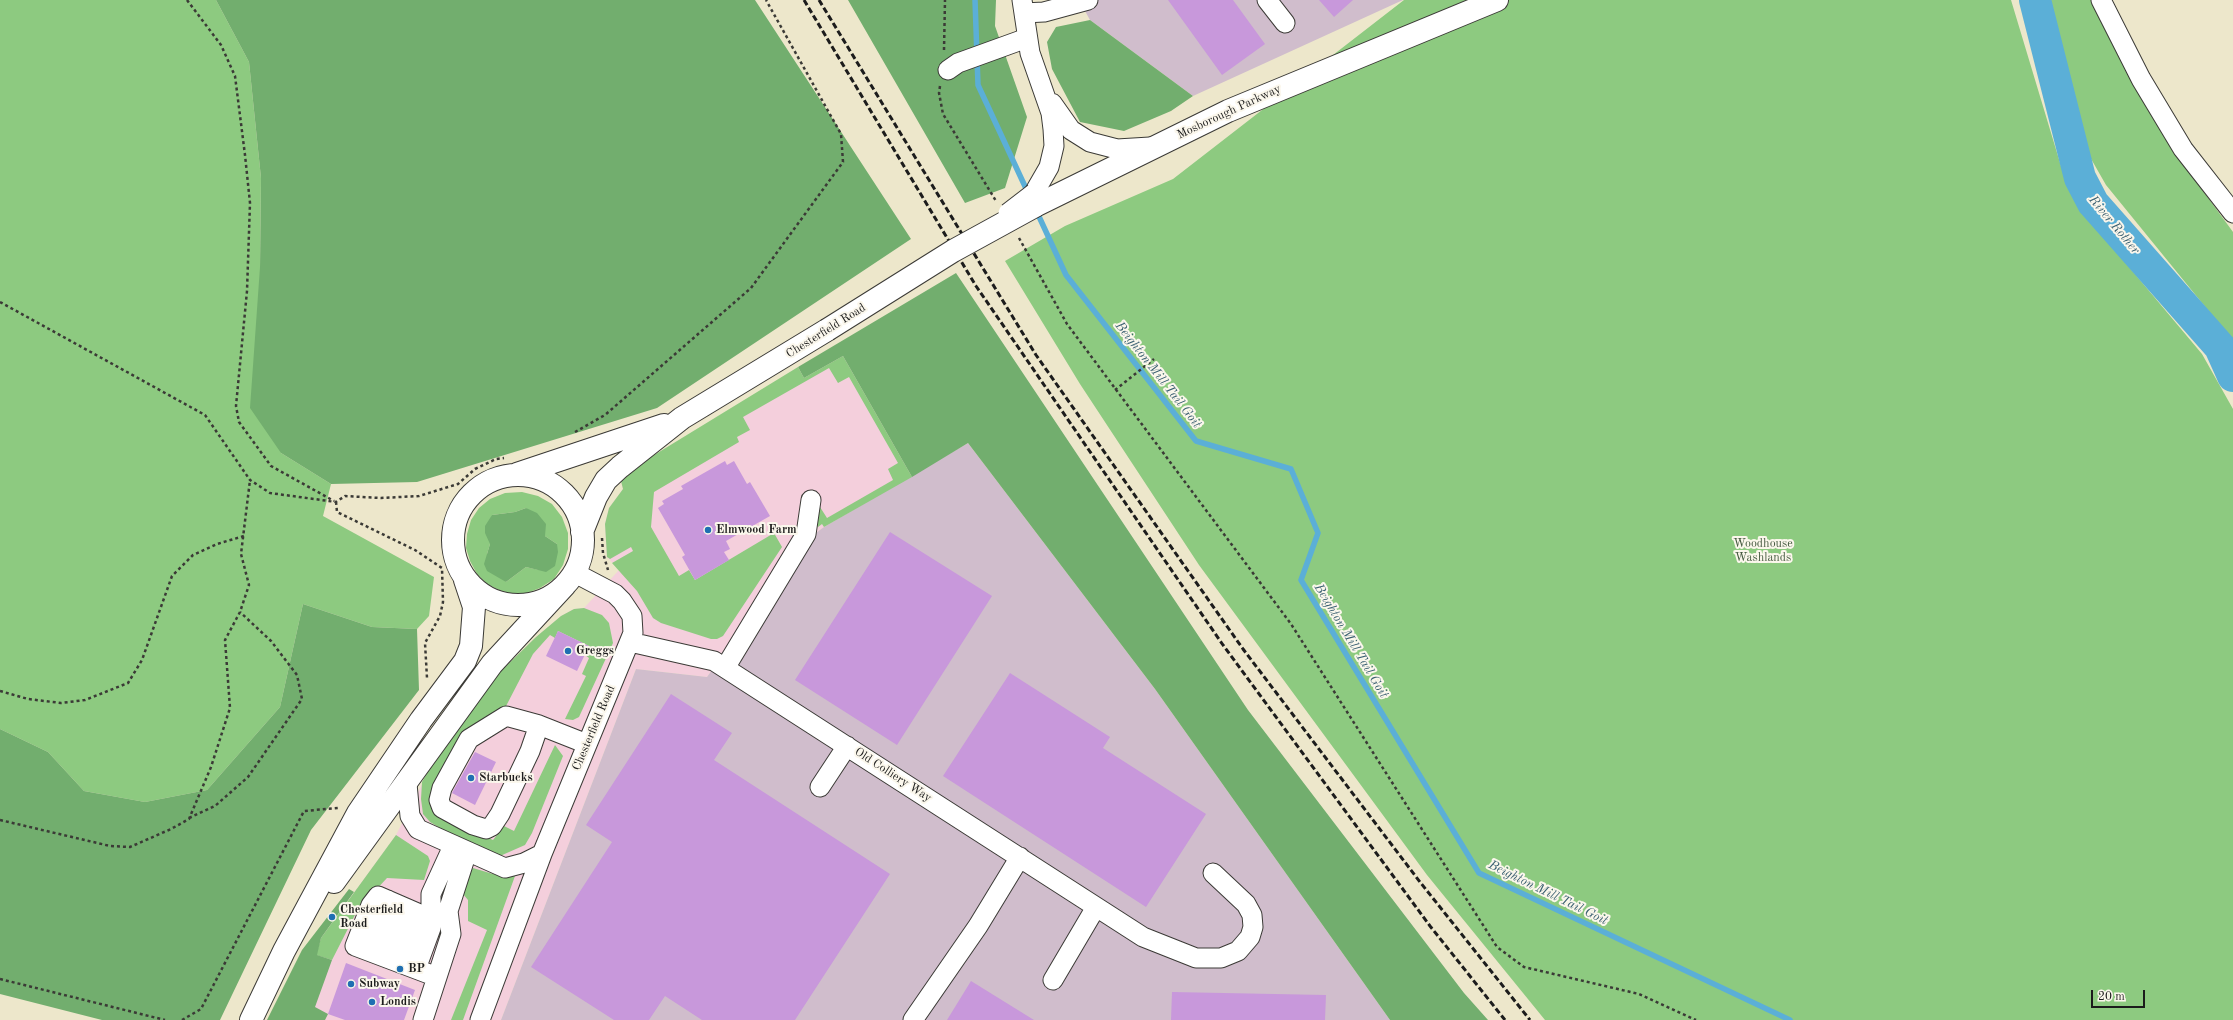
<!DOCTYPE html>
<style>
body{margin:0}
#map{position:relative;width:2233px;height:1020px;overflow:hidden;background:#ede7cb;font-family:"Old Standard TT",serif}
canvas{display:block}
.scale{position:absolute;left:2091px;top:990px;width:54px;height:18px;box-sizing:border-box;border:2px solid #1c1c1c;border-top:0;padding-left:5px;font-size:12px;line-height:14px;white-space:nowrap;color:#1c1c1c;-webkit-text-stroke:3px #fbf7ec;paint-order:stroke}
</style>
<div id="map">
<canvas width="2233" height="1020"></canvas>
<div class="scale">20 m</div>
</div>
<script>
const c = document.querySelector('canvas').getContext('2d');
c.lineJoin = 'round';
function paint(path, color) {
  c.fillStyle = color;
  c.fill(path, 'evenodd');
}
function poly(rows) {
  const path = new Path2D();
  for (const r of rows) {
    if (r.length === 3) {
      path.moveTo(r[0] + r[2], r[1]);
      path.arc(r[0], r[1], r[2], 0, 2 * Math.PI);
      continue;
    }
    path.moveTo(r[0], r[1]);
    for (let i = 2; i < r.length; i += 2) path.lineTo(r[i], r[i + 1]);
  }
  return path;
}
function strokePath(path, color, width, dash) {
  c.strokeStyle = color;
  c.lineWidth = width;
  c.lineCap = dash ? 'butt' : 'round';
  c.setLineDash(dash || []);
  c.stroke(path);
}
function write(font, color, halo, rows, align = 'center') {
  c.font = font + ' "Old Standard TT",serif';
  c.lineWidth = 4;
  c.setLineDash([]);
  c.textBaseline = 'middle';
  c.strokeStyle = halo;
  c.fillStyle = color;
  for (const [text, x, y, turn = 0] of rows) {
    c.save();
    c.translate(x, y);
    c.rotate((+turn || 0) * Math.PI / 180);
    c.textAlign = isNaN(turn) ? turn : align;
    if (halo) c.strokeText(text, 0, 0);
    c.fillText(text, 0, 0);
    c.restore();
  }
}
const built = poly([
 [843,356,912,477,824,527,802,543,707,677,636,669,501,1020,293,1020,321,938,396,835,437,755,499,673,536,637,561,616,574,609,584,608,619,570,607,557,605,524,609,508,623,489,621,481,798,367,804,378]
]);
const industrial = poly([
 [1079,0,1403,0,1193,96,1090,20],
 [968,443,1155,689,1390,1020,501,1020,636,669,707,677,802,543,824,527]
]);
const green = poly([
 [0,0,216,0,249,62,261,178,260,267,281,453,331,484,323,516,434,577,429,616,417,629,372,627,303,604,280,707,207,790,145,802,84,791,48,752,0,729],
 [1404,0,2011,0,2067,186,2098,230,2202,354,2233,409,2233,1020,1545,1020,1427,875,1199,565,1080,384,1005,261,1065,226,1173,179],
 [2050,0,2092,0,2182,162,2233,232,2233,341,2106,185,2090,157],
 [843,356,912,477,824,527,822,524,818,527,813,519,815,512,820,507,827,518,893,480,888,469,898,463,849,377,838,383,829,368,743,417,750,430,737,437,739,442,654,492,651,527,679,576,689,570,695,580,774,533,782,547,723,636,717,639,711,639,661,623,653,618,637,591,612,563,633,551,631,547,610,559,607,557,605,524,609,508,623,489,621,481,646,460,798,367,804,378],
 [522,492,538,496,552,504,562,517,568,533,568,549,563,565,554,579,540,588,527,593,513,594,499,590,487,584,477,574,470,561,466,548,467,534,471,520,479,508,490,499,505,493],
 [526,508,545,536,557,544,539,570,526,567,506,582,487,554,490,544,492,515,515,512],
 [584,608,602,615,609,623,613,643,579,717,573,720,565,719,586,676,582,674,589,658,585,655,589,646,558,631,555,638,550,635,533,654,504,710,439,781,445,819,493,840,504,826,514,831,555,745,563,756,532,833,525,845,500,856,458,839,430,822,423,814,421,799,422,782,437,755,499,673,536,637,561,616,574,609],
 [396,835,428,856,430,861,424,880,387,878,358,909,332,960,316,955,321,938],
 [473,868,493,874,515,876,463,1020,451,1020,487,930,468,921,468,900,463,894,461,883]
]);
const forest = poly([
 [216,0,755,0,911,239,657,408,417,482,331,484,281,453,250,408,260,267,261,178,249,62],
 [848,0,996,0,995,26,1027,117,1005,188,965,203],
 [1090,20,1193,96,1171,111,1124,131,1080,122,1052,69,1047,42,1056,27],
 [956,273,1248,710,1464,993,1488,1020,1390,1020,1155,689,968,443,912,477,843,356,804,378,798,367],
 [526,508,537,513,546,524,545,536,557,544,558,552,555,566,546,572,526,567,506,582,487,571,484,564,490,544,485,533,485,526,492,515,515,512],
 [303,604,372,627,417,629,419,690,311,830,220,1020,102,1020,0,994,0,729,48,752,84,791,145,802,207,790,280,707],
 [349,889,354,892,321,938,317,955,332,960,315,1007,328,1014,325,1020,267,1020,302,950]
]);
const stream = poly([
 [975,0,978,85,1029,195],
 [1036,210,1066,275,1196,441,1291,469,1318,533,1301,580,1479,873,1790,1020]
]);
const river = poly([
 [2035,0,2080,178,2093,203,2220,347,2233,376]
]);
const building = poly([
 [1168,0,1233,0,1265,44,1222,75],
 [1319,0,1353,0,1334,17],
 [725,461,727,465,734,461,747,484,750,482,770,516,726,541,730,549,724,552,729,560,695,580,682,557,685,555,658,508,664,504,662,501,683,489,681,486],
 [890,532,992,596,897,745,795,680],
 [558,631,589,646,577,671,546,656],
 [1010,673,1110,737,1103,748,1206,814,1146,907,943,776],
 [671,694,732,733,714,760,890,874,795,1020,702,1020,665,996,649,1020,614,1020,531,967,612,842,586,825],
 [475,752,496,762,475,805,452,793],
 [346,963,415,990,404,1020,345,1020,328,1014],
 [971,981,1034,1020,947,1020],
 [1172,992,1326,995,1325,1020,1171,1020]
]);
const path = poly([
 [187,0,221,45,235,76,245,155,250,203,247,291,236,406,239,422,271,466,334,501],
 [944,50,945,0],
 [940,86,939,93,943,114,996,201],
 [1019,238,1067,324,1291,624,1497,947,1524,967,1639,994,1696,1020],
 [0,302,205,415,250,480,270,493,336,502,345,496,381,498,419,496,458,484,475,469,496,459,504,458],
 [1115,390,1154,359],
 [575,432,605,415,751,288,843,162,841,134,766,0],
 [336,502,337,512,415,550,442,568,443,602,440,616,425,643,427,678],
 [602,538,603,553,608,570],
 [0,691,28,699,61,703,85,700,128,683,142,660,172,576,193,555,217,544,244,536],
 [189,818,215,806,248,777,302,699,297,675,271,641,240,612],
 [0,820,110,846,130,847,171,829,189,819,211,767,230,708,225,640,240,612,249,585,241,554,250,480],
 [0,979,165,1020],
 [182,1020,201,1009,304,811,338,808]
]);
const minor = poly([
 [1022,0,1030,53,1051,113,1053,129,1054,146,1049,167,1034,193],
 [1267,0,1285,23],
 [2101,0,2141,79,2183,149,2233,213],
 [1024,13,1044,12,1088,0],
 [948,70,958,63,1027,38],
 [1052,103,1071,130,1090,142,1117,149,1150,147],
 [630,642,714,661,1143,937,1196,958,1221,958,1238,951,1250,937,1253,927,1252,915,1246,904,1213,873],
 [725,668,806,534,811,500],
 [539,725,506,716,469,739,442,788,439,800,442,808,473,825,486,829,492,826,500,814,530,751,539,725,587,744],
 [407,784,410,816,418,829,505,868,524,863,542,854],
 [820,787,847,746],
 [431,919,378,896,371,905,355,946,437,977],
 [371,952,388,900],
 [387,958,405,908],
 [403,964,420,914],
 [416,969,431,928,431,894,453,846],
 [1053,980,1096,907],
 [423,1020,451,934,448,911,467,852],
 [480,1020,542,854,633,633,632,616,622,601,615,594,575,573],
 [913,1020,978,926,1020,857]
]);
const highway = poly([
 [1035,206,1228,111,1497,0],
 [517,474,664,425],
 [518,540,65],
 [582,532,596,497,606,480,620,467,682,418,827,330],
 [334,882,492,664,565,585],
 [251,1020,284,951,358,813,421,720,465,661,471,646,474,607,465,580]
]);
const rail = poly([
 [804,0,976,286,1223,645,1430,926,1505,1020],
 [819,0,1036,355,1243,649,1420,882,1530,1020]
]);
const minorBridge = poly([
 [1008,213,1034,193]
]);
const highwayBridge = poly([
 [827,330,953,251,1035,206]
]);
const markers = [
 [708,530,4,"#1f6fb2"],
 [568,651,4,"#1f6fb2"],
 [471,778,4,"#1f6fb2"],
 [332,917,4,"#1f6fb2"],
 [400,969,4,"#1f6fb2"],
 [351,984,4,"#1f6fb2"],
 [372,1002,4,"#1f6fb2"]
];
const streetNames = [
 ["Mosborough Parkway",1229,112,-25],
 ["Chesterfield Road",826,331,-32],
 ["Chesterfield Road",594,728,-67],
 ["Old Colliery Way",893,775,33]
];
const poiNames = [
 ["Elmwood Farm",716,530],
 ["Greggs",576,651],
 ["Starbucks",479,778],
 ["Chesterfield",340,910],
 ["Road",340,924],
 ["BP",408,969],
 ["Subway",359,984],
 ["Londis",380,1002]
];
const parkNames = [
 ["Woodhouse",1763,544],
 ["Washlands",1763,558]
];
const waterNames = [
 ["River Rother",2114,225,50],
 ["Beighton Mill Tail Goit",1158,375,52],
 ["Beighton Mill Tail Goit",1351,641,59],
 ["Beighton Mill Tail Goit",1548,893,26]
];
paint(built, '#f4cfdc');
paint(industrial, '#d0bdcc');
paint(green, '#8dca80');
paint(forest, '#72ae6e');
strokePath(stream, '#5bafd7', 5.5);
strokePath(river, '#5bafd7', 32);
paint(building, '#c898db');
strokePath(minor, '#3b3a36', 21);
strokePath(highway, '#3b3a36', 24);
strokePath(path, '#3b3a36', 2.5, [3, 3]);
strokePath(minor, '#fff', 19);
strokePath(highway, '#fff', 22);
strokePath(rail, '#1c1c1c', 3, [6, 3]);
strokePath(minorBridge, '#3b3a36', 21, []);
strokePath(highwayBridge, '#3b3a36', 24, []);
strokePath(minorBridge, '#fff', 19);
strokePath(highwayBridge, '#fff', 22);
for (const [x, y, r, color] of markers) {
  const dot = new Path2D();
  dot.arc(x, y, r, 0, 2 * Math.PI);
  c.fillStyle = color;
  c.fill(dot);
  strokePath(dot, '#fbf7ec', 1.5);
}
write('12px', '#1c1c1c', '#fbf7ec', streetNames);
write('bold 12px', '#1c1c1c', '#fbf7ec', poiNames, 'left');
write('12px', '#44593f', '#fbf7ec', parkNames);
write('italic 13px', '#385e70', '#fbf7ec', waterNames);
</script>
